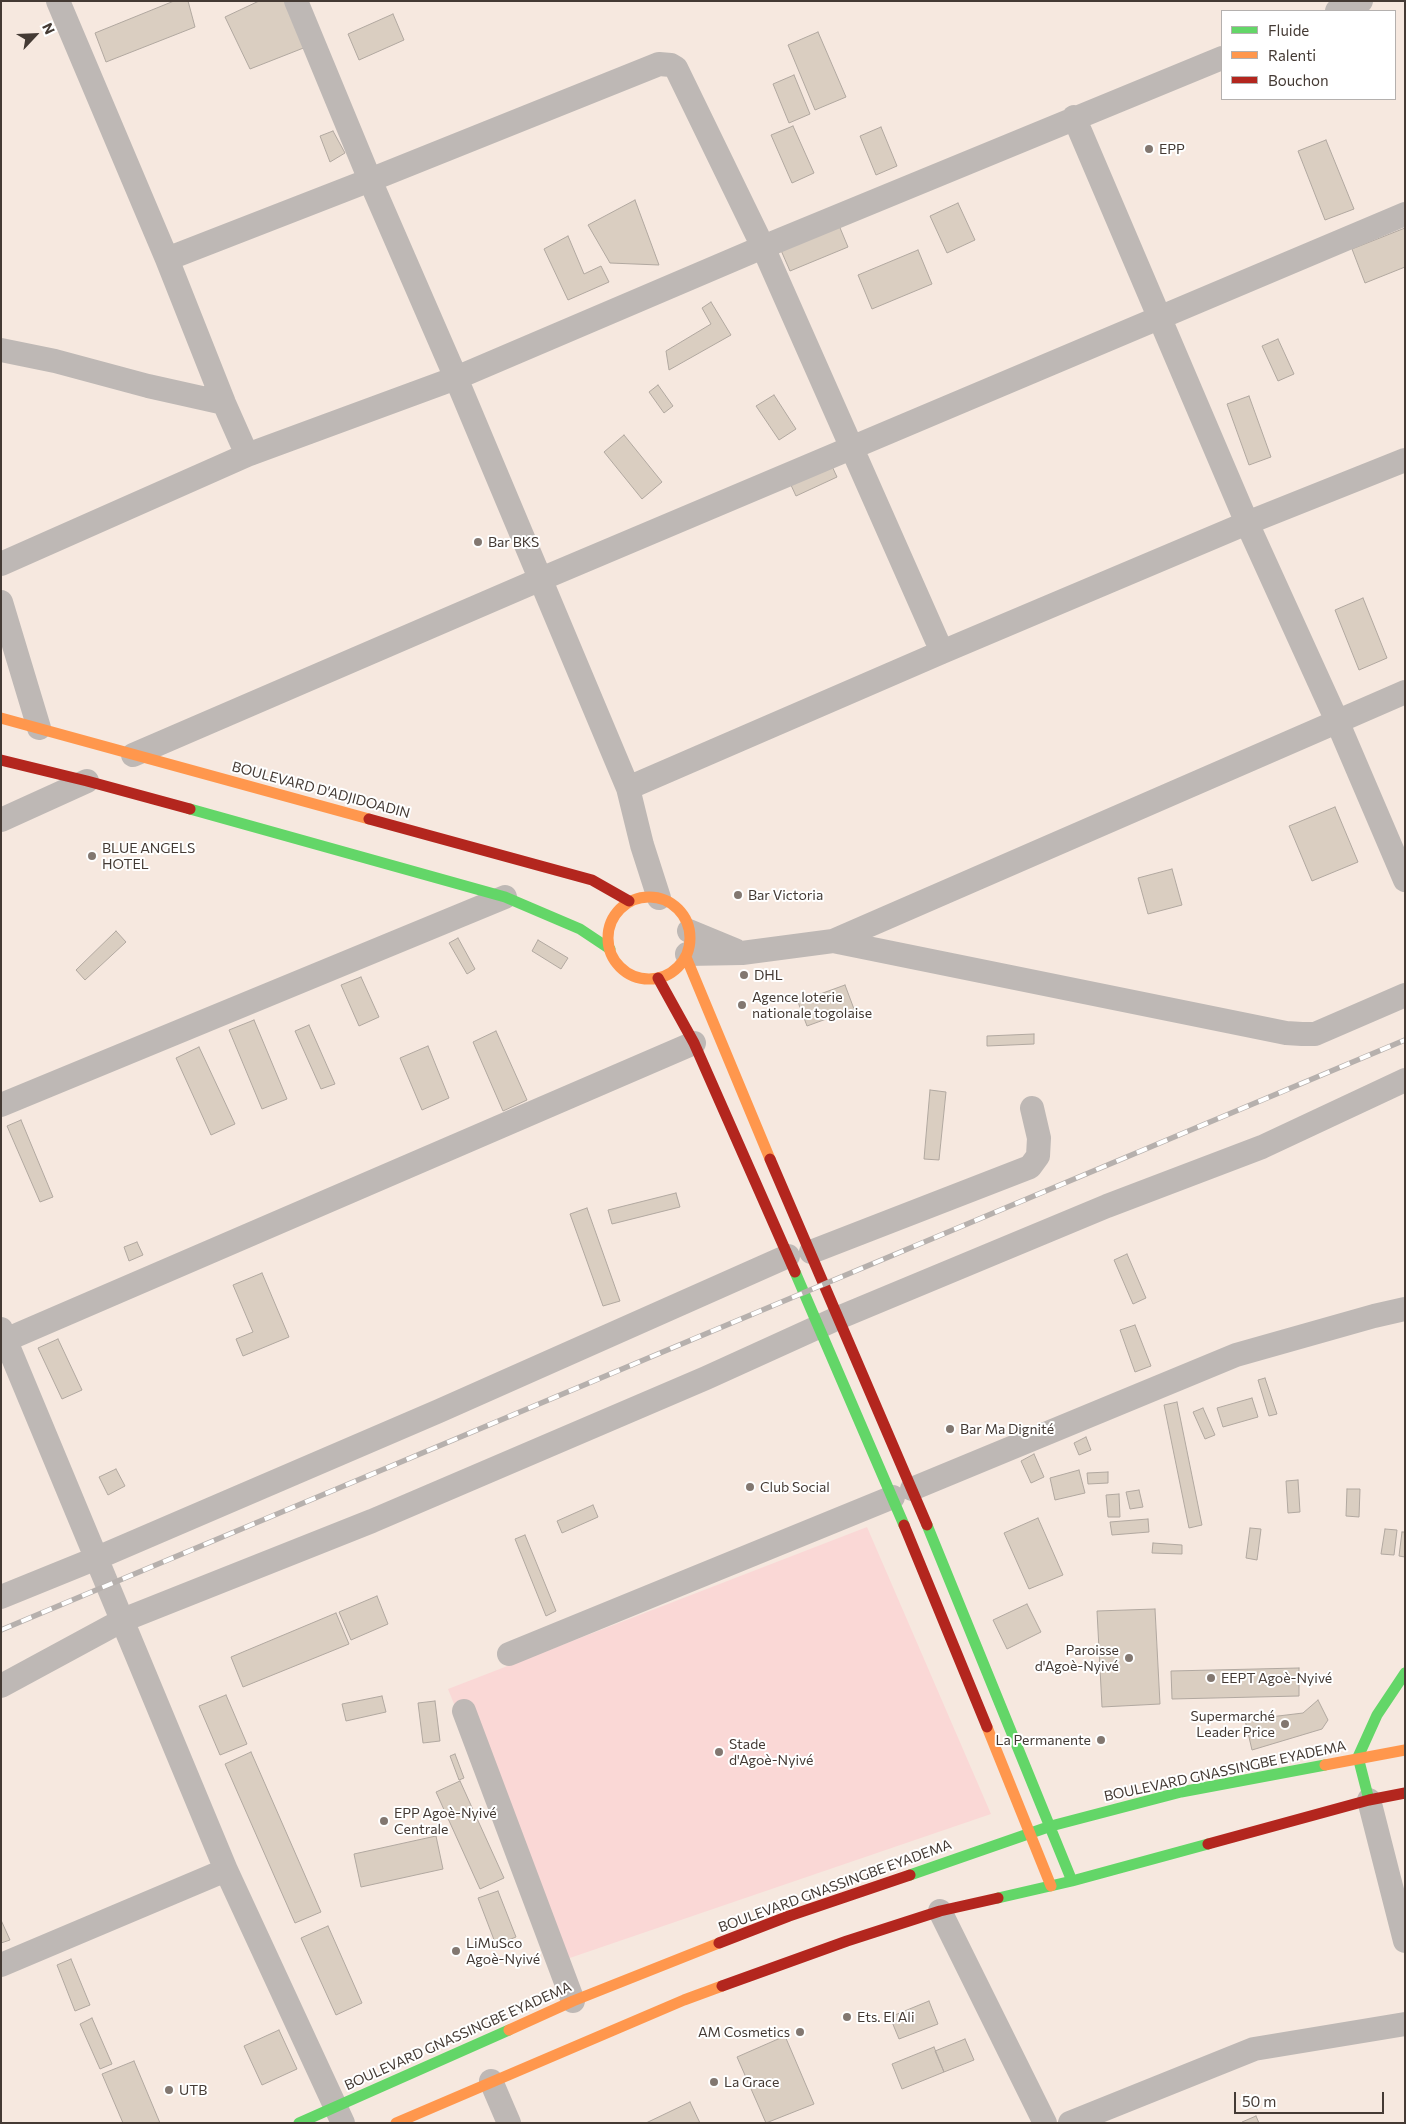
<!DOCTYPE html>
<meta charset="utf-8">
<style>
body{margin:0}
#map{position:relative;width:1406px;height:2124px;overflow:hidden;background:#f6e8df;font-family:Commissioner,sans-serif}
canvas{display:block}
.frame{position:absolute;inset:0;border:2px solid #443a34;pointer-events:none}
.legend{position:absolute;left:1221px;top:10px;width:175px;height:90px;box-sizing:border-box;background:#fff;border:1px solid #b4b0ae;margin:0;padding:6px 9px;list-style:none;font-size:15px;color:#443a34}
.legend li{display:flex;align-items:center;gap:10px;height:25px}
.legend b{width:25px;border:1px solid #b4b0ae}
.north{position:absolute;left:10px;top:10px;width:50px;height:50px;-webkit-text-stroke:4px #fff;paint-order:stroke;rotate:65deg;font-size:14px;font-weight:700;line-height:20px;text-align:center;color:#443a34}
.north::after{content:'';display:block;margin:auto;width:18px;height:22px;background:#443a34;clip-path:polygon(50% 0,100% 100%,50% 72%,0 100%)}
.scale{position:absolute;left:1234px;top:2092px;width:150px;height:22px;box-sizing:border-box;border:2px solid #443a34;border-top:0;padding-left:6px;font-size:15px;line-height:18px;white-space:nowrap;color:#443a34;-webkit-text-stroke:4px #fff;paint-order:stroke}
</style>
<div id="map">
<canvas width="1406" height="2124"></canvas>
<div class="frame"></div>
<ul class="legend">
<li><b style="height:6px;background:#63d668"></b>Fluide</li>
<li><b style="height:6px;background:#ff974d"></b>Ralenti</li>
<li><b style="height:6px;background:#b3261e"></b>Bouchon</li>
</ul>
<div class="north">N</div>
<div class="scale">50 m</div>
</div>
<script>
const c = document.querySelector('canvas').getContext('2d');
c.lineJoin = 'round';
function paint(path, color) {
  c.fillStyle = color;
  c.fill(path, 'evenodd');
}
function poly(rows) {
  const path = new Path2D();
  for (const r of rows) {
    if (r.length === 3) {
      path.moveTo(r[0] + r[2], r[1]);
      path.arc(r[0], r[1], r[2], 0, 2 * Math.PI);
      continue;
    }
    path.moveTo(r[0], r[1]);
    for (let i = 2; i < r.length; i += 2) path.lineTo(r[i], r[i + 1]);
  }
  return path;
}
function strokePath(path, color, width, dash) {
  c.strokeStyle = color;
  c.lineWidth = width;
  c.lineCap = dash ? 'butt' : 'round';
  c.setLineDash(dash || []);
  c.stroke(path);
}
function write(font, color, halo, rows, align = 'center') {
  c.font = font + ' Commissioner,sans-serif';
  c.lineWidth = 4;
  c.setLineDash([]);
  c.textBaseline = 'middle';
  c.strokeStyle = halo;
  c.fillStyle = color;
  for (const [text, x, y, turn = 0] of rows) {
    c.save();
    c.translate(x, y);
    c.rotate((+turn || 0) * Math.PI / 180);
    c.textAlign = isNaN(turn) ? turn : align;
    if (halo) c.strokeText(text, 0, 0);
    c.fillText(text, 0, 0);
    c.restore();
  }
}
const green = poly([
 [867,1527,991,1814,558,1962,448,1689]
]);
const building = poly([
 [174,1,188,1,195,27,106,62,95,33,174,1],
 [259,1,287,1,306,47,250,69,225,17,259,1],
 [393,14,404,40,359,60,348,34,393,14],
 [818,32,846,97,815,110,788,45,818,32],
 [794,75,810,114,789,123,773,84,794,75],
 [793,126,814,173,792,183,771,135,793,126],
 [881,127,897,166,876,175,860,136,881,127],
 [333,131,345,153,330,162,320,136,333,131],
 [1326,140,1354,209,1325,220,1298,151,1326,140],
 [635,200,659,265,610,263,588,225,635,200],
 [958,203,975,240,947,253,930,216,958,203],
 [838,223,848,247,790,271,780,248,838,223],
 [1405,228,1405,267,1365,283,1352,249,1405,228],
 [568,236,584,274,601,266,609,282,568,300,544,249,568,236],
 [918,250,932,284,872,309,858,275,918,250],
 [711,302,731,335,669,370,666,351,711,324,702,308,711,302],
 [1278,339,1294,374,1278,381,1262,346,1278,339],
 [658,385,673,406,664,413,649,392,658,385],
 [774,395,796,429,779,440,756,406,774,395],
 [1249,396,1271,457,1249,465,1227,404,1249,396],
 [624,435,662,482,642,499,604,452,624,435],
 [831,464,837,477,796,496,790,483,831,464],
 [1363,598,1387,658,1359,670,1335,610,1363,598],
 [1335,807,1358,862,1312,881,1289,826,1335,807],
 [1172,869,1182,905,1148,914,1138,878,1172,869],
 [116,931,126,942,85,980,76,970,116,931],
 [458,938,475,969,467,974,449,943,458,938],
 [538,940,568,958,561,969,532,951,538,940],
 [361,977,379,1017,359,1026,341,985,361,977],
 [845,985,854,1009,807,1026,798,1002,845,985],
 [254,1020,287,1099,262,1109,229,1030,254,1020],
 [309,1025,335,1084,321,1089,295,1031,309,1025],
 [496,1031,527,1100,503,1111,473,1042,496,1031],
 [1034,1034,1034,1044,987,1046,987,1036,1034,1034],
 [428,1046,449,1098,422,1110,400,1058,428,1046],
 [199,1047,235,1124,211,1135,176,1058,199,1047],
 [930,1090,946,1092,939,1160,924,1159,930,1090],
 [21,1120,53,1197,40,1202,7,1126,21,1120],
 [676,1193,680,1207,612,1224,608,1210,676,1193],
 [587,1208,620,1301,603,1306,570,1214,587,1208],
 [137,1242,143,1255,129,1261,124,1247,137,1242],
 [1127,1254,1146,1298,1133,1304,1114,1260,1127,1254],
 [262,1273,289,1337,243,1356,236,1339,253,1332,233,1285,262,1273],
 [1135,1325,1151,1366,1135,1372,1120,1330,1135,1325],
 [58,1339,82,1390,62,1399,38,1348,58,1339],
 [1265,1378,1277,1414,1269,1416,1258,1380,1265,1378],
 [1252,1398,1258,1417,1223,1427,1217,1408,1252,1398],
 [1177,1402,1202,1525,1189,1528,1164,1405,1177,1402],
 [1203,1408,1215,1435,1205,1439,1193,1412,1203,1408],
 [1086,1437,1091,1450,1079,1455,1074,1443,1086,1437],
 [1034,1454,1044,1477,1031,1483,1021,1461,1034,1454],
 [116,1469,125,1486,108,1495,99,1477,116,1469],
 [1079,1470,1085,1493,1055,1500,1050,1478,1079,1470],
 [1108,1472,1108,1483,1088,1484,1087,1473,1108,1472],
 [1298,1480,1300,1512,1288,1513,1286,1481,1298,1480],
 [1347,1489,1360,1489,1359,1517,1346,1516,1347,1489],
 [1139,1490,1143,1507,1130,1509,1126,1492,1139,1490],
 [1119,1494,1120,1517,1108,1517,1106,1495,1119,1494],
 [593,1505,598,1517,562,1533,557,1521,593,1505],
 [1038,1518,1063,1575,1029,1589,1004,1533,1038,1518],
 [1148,1519,1149,1532,1112,1535,1110,1522,1148,1519],
 [1250,1528,1261,1529,1257,1560,1246,1558,1250,1528],
 [1385,1529,1397,1530,1394,1555,1381,1554,1385,1529],
 [1402,1532,1405,1532,1405,1557,1399,1556,1402,1532],
 [525,1535,556,1611,546,1616,515,1539,525,1535],
 [1153,1543,1182,1545,1182,1554,1152,1553,1153,1543],
 [377,1596,388,1624,351,1640,339,1612,377,1596],
 [1027,1604,1041,1632,1007,1649,993,1620,1027,1604],
 [1155,1609,1160,1704,1102,1707,1097,1611,1155,1609],
 [336,1613,349,1644,243,1687,231,1657,336,1613],
 [1299,1668,1299,1696,1172,1699,1171,1671,1299,1668],
 [226,1695,247,1744,220,1755,199,1706,226,1695],
 [382,1696,386,1712,346,1721,342,1704,382,1696],
 [1318,1700,1328,1720,1322,1729,1252,1750,1245,1720,1303,1713,1318,1700],
 [435,1701,440,1741,423,1743,418,1703,435,1701],
 [251,1752,321,1912,295,1923,225,1764,251,1752],
 [455,1754,464,1778,459,1780,450,1756,455,1754],
 [460,1781,504,1878,480,1889,436,1792,460,1781],
 [436,1836,443,1869,361,1887,354,1854,436,1836],
 [498,1891,516,1937,496,1945,478,1898,498,1891],
 [1,1920,10,1940,1,1943,1,1920],
 [328,1926,362,2003,336,2015,301,1938,328,1926],
 [71,1959,90,2005,75,2011,57,1965,71,1959],
 [929,2001,938,2024,899,2039,890,2017,929,2001],
 [92,2018,112,2064,100,2069,80,2024,92,2018],
 [279,2030,297,2069,262,2085,244,2046,279,2030],
 [785,2036,814,2104,766,2123,737,2057,785,2036],
 [965,2039,974,2060,944,2072,935,2051,965,2039],
 [934,2047,944,2072,902,2089,892,2064,934,2047],
 [134,2061,160,2123,123,2123,102,2074,134,2061],
 [690,2102,700,2123,646,2123,690,2102],
 [1256,2116,1259,2123,1243,2123,1242,2122,1256,2116]
]);
const street = poly([
 [58,1,167,259,224,403,247,455],
 [296,1,370,180,456,378,628,788,642,845,659,898],
 [1337,11,1361,1],
 [1074,117,1247,523,1337,721,1405,880],
 [167,259,370,180,659,64,671,65,676,68,763,247,942,652],
 [1,350,55,361,148,386,224,403],
 [1,564,247,455,456,378,763,247,1222,58],
 [1,602,39,728],
 [133,755,541,579,1405,214],
 [628,788,942,652,1247,523,1405,460],
 [1,820,87,781],
 [689,931,735,950],
 [833,941,1405,692],
 [687,954,742,953,833,941,1286,1033,1302,1034,1315,1034,1405,995],
 [1,1105,505,897],
 [811,1252,1030,1167,1038,1156,1039,1138,1032,1108],
 [1,1329,226,1870,343,2123],
 [1,1342,694,1043],
 [912,1489,1236,1355,1374,1316,1405,1309],
 [1,1597,97,1558,439,1411,788,1256],
 [509,1654,893,1497],
 [1,1686,123,1620,372,1521,706,1378,838,1318,1107,1206,1262,1147,1405,1080],
 [464,1711,573,2001],
 [1369,1800,1405,1941],
 [940,1911,1045,2123],
 [1,1965,226,1870],
 [491,2081,509,2123],
 [1070,2123,1254,2049,1405,2024]
]);
const fast = poly([
 [190,809,505,897,580,929,610,949],
 [795,1272,904,1525],
 [927,1525,1072,1881],
 [1369,1800,1358,1757,1377,1715,1405,1673],
 [910,1875,1051,1826,1181,1792,1325,1765],
 [998,1898,1072,1881,1208,1844],
 [299,2123,509,2030]
]);
const slow = poly([
 [1,718,369,819],
 [649,938,41],
 [686,957,770,1159],
 [987,1727,1051,1886],
 [1325,1765,1405,1750],
 [509,2030,573,2001,719,1943],
 [396,2123,684,2000,722,1986]
]);
const jam = poly([
 [1,760,87,781,190,809],
 [369,819,592,880,629,901],
 [658,978,694,1043,795,1272],
 [770,1159,927,1525],
 [904,1525,987,1727],
 [1208,1844,1369,1800,1405,1793],
 [719,1943,789,1916,910,1875],
 [722,1986,847,1941,940,1911,998,1898]
]);
const rail = poly([
 [1,1630,1405,1040]
]);
const markers = [
 [1149,149,5,"#827770"],
 [478,542,5,"#827770"],
 [92,856,5,"#827770"],
 [738,895,5,"#827770"],
 [744,975,5,"#827770"],
 [742,1005,5,"#827770"],
 [950,1429,5,"#827770"],
 [750,1487,5,"#827770"],
 [1129,1658,5,"#827770"],
 [1211,1678,5,"#827770"],
 [1285,1724,5,"#827770"],
 [1101,1740,5,"#827770"],
 [719,1752,5,"#827770"],
 [384,1821,5,"#827770"],
 [456,1951,5,"#827770"],
 [847,2017,5,"#827770"],
 [800,2032,5,"#827770"],
 [714,2082,5,"#827770"],
 [169,2090,5,"#827770"]
];
const poiNames = [
 ["EPP",1159,149],
 ["Bar BKS",488,542],
 ["BLUE ANGELS",102,848],
 ["HOTEL",102,864],
 ["Bar Victoria",748,895],
 ["DHL",754,975],
 ["Agence loterie",752,997],
 ["nationale togolaise",752,1013],
 ["Bar Ma Dignité",960,1429],
 ["Club Social",760,1487],
 ["Paroisse",1119,1650,"right"],
 ["d'Agoè-Nyivé",1119,1666,"right"],
 ["EEPT Agoè-Nyivé",1221,1678],
 ["Supermarché",1275,1716,"right"],
 ["Leader Price",1275,1732,"right"],
 ["La Permanente",1091,1740,"right"],
 ["Stade",729,1744],
 ["d'Agoè-Nyivé",729,1760],
 ["EPP Agoè-Nyivé",394,1813],
 ["Centrale",394,1829],
 ["LiMuSco",466,1943],
 ["Agoè-Nyivé",466,1959],
 ["Ets. El Ali",857,2017],
 ["AM Cosmetics",790,2032,"right"],
 ["La Grace",724,2082],
 ["UTB",179,2090]
];
const streetNames = [
 ["BOULEVARD D'ADJIDOADIN",321,790,15],
 ["BOULEVARD GNASSINGBE EYADEMA",1225,1771,-12],
 ["BOULEVARD GNASSINGBE EYADEMA",835,1886,-20],
 ["BOULEVARD GNASSINGBE EYADEMA",458,2036,-24]
];
paint(green, '#fad8d6');
paint(building, '#dacec1');
strokePath(building, '#b1a8a0', 1);
strokePath(street, '#beb8b5', 24);
strokePath(fast, '#63d668', 11);
strokePath(slow, '#ff974d', 11);
strokePath(jam, '#b3261e', 11);
strokePath(rail, '#b6b0ad', 5.5);
strokePath(rail, '#fff', 4, [11]);
for (const [x, y, r, color] of markers) {
  const dot = new Path2D();
  dot.arc(x, y, r, 0, 2 * Math.PI);
  c.fillStyle = color;
  c.fill(dot);
  strokePath(dot, '#fff', 2);
}
write('14px', '#443a34', '#fff', poiNames, 'left');
write('14px', '#443a34', '#fff', streetNames);
</script>
